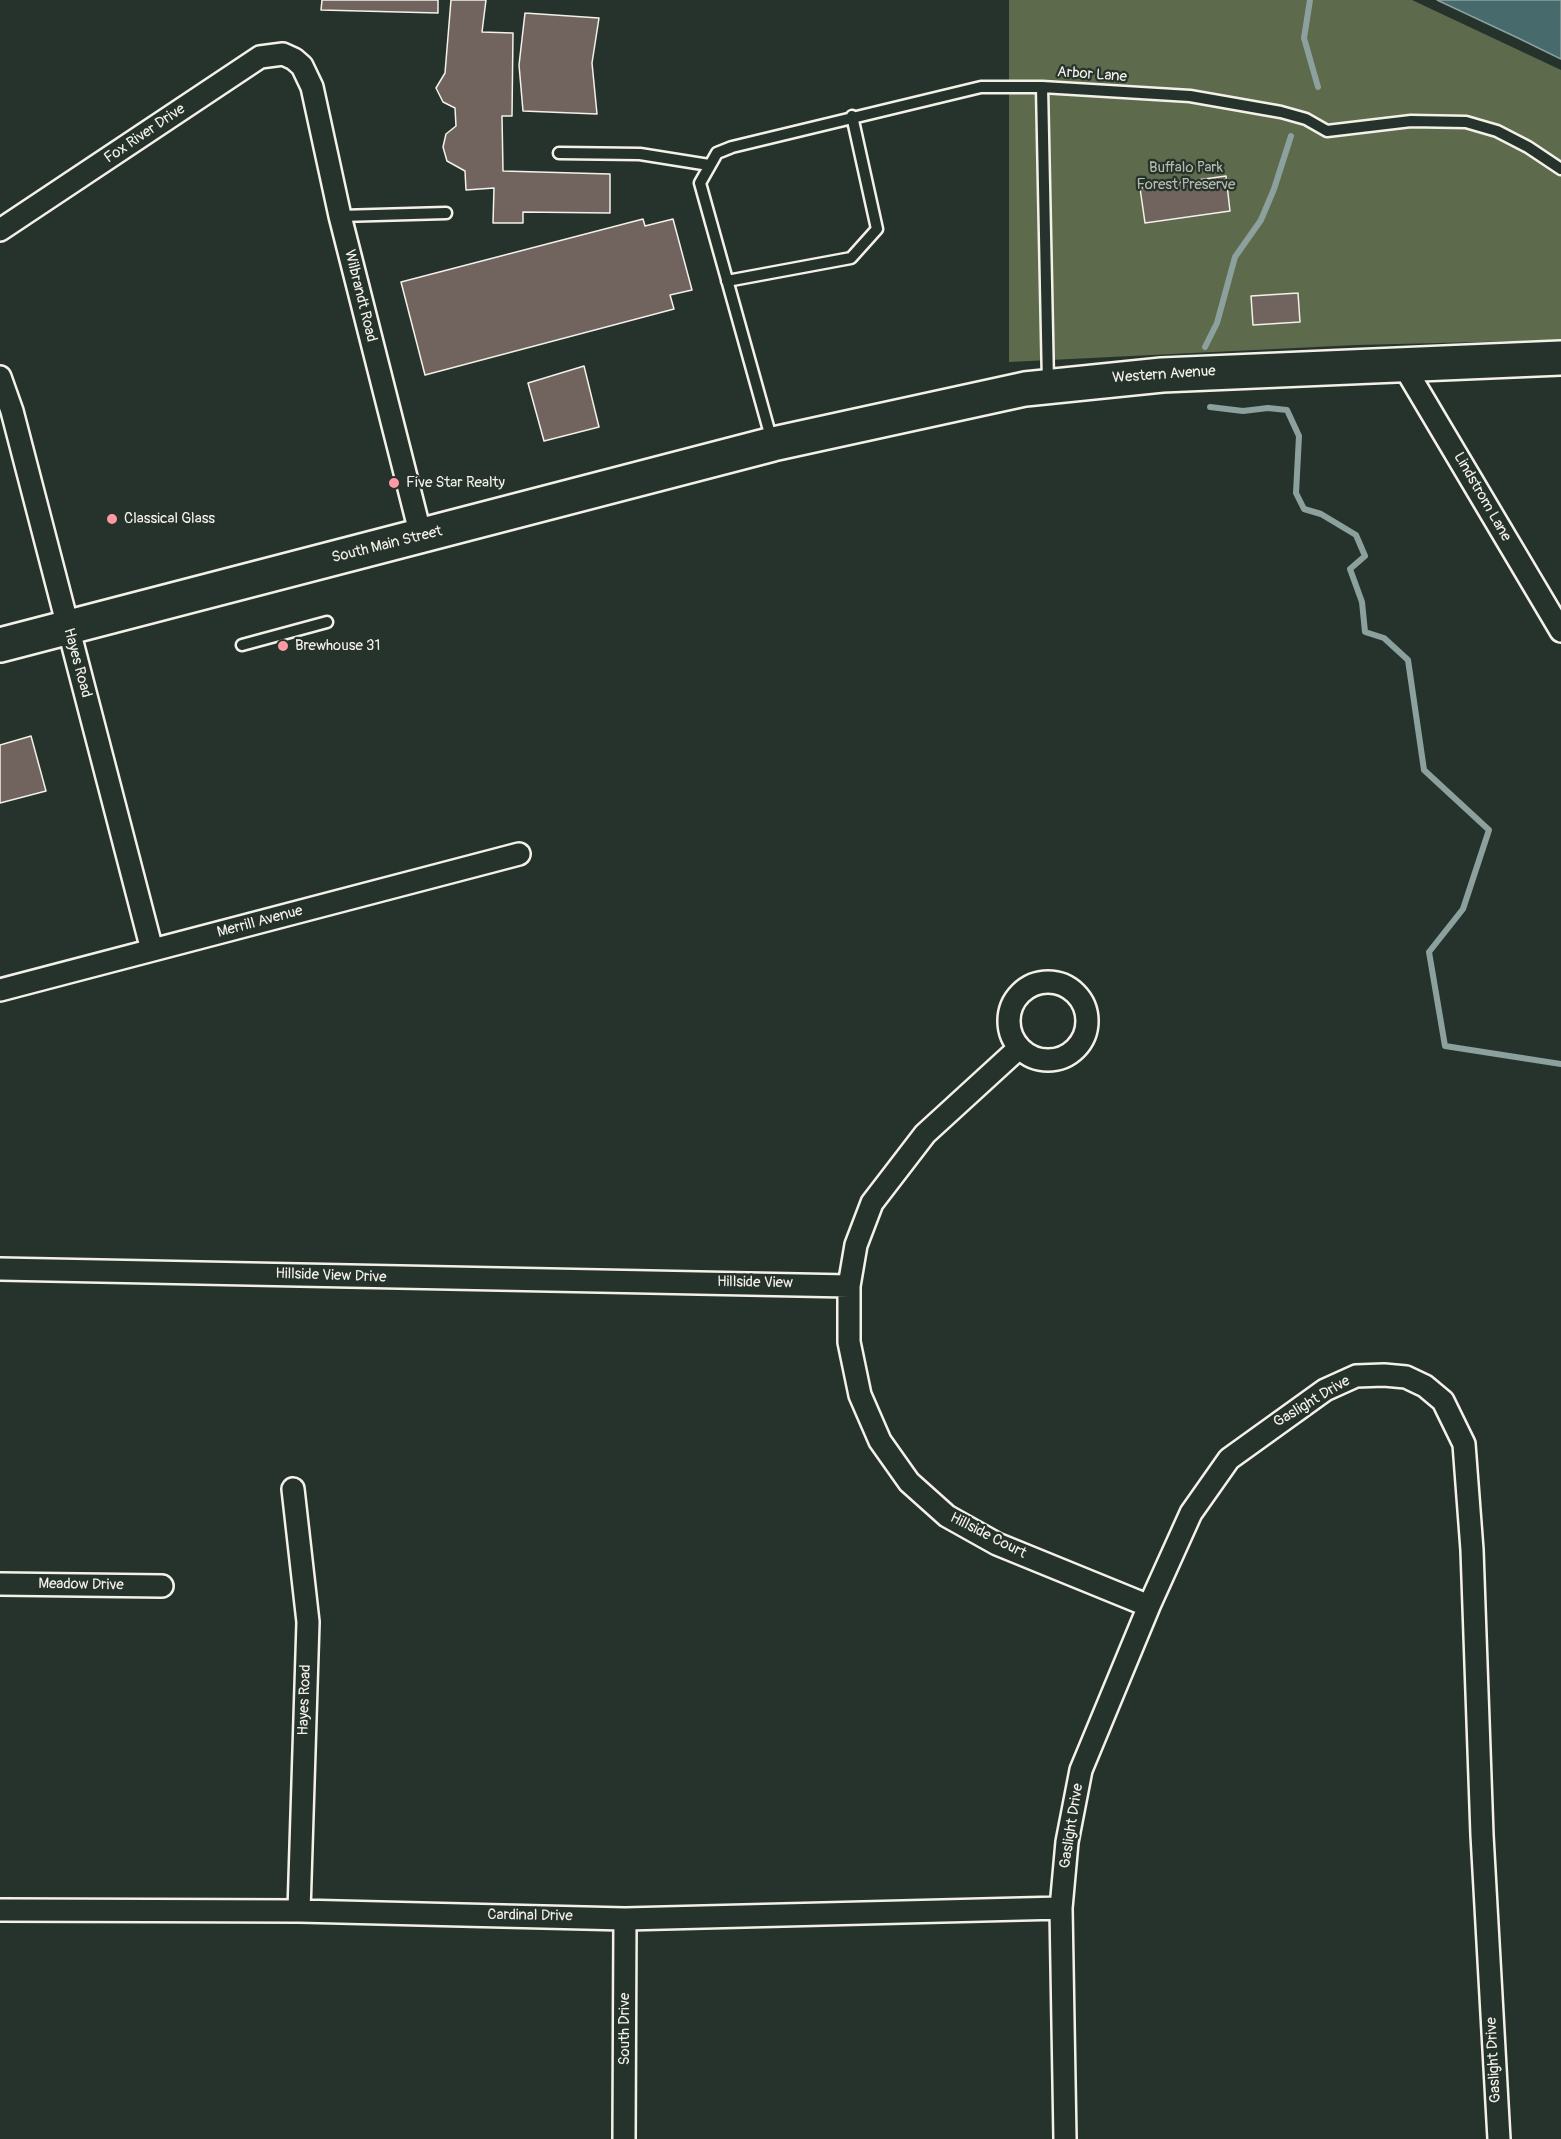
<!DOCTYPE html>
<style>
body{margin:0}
canvas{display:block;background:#26332d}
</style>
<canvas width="1561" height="2139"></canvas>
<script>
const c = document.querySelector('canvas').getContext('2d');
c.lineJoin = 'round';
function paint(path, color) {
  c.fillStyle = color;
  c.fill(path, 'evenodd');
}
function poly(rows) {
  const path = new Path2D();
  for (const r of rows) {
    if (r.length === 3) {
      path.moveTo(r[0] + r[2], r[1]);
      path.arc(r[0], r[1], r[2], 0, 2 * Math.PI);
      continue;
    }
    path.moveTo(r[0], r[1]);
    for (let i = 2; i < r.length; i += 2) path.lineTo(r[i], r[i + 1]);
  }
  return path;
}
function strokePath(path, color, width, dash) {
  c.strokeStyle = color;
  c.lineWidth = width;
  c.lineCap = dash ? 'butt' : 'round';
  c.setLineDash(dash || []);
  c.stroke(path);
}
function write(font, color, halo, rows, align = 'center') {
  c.font = font + ' Pangolin,sans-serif';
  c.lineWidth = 4.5;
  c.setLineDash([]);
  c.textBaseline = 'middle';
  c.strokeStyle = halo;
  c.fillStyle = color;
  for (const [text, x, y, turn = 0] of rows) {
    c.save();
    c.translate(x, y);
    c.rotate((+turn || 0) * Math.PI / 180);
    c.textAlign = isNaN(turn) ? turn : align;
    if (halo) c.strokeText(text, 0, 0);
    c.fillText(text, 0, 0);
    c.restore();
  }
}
const green = poly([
 [1009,0,1412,0,1561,70,1561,340,1356,345,1009,362]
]);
const water = poly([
 [1437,0,1561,0,1561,59,1518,38,1437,0]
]);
const stream = poly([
 [1310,0,1304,38,1318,87],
 [1205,347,1217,323,1235,257,1261,220,1274,189,1291,136],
 [1210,407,1243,411,1268,408,1287,410,1299,436,1296,493,1304,509,1321,514,1356,535,1365,556,1350,569,1362,602,1365,632,1384,638,1408,660,1424,770,1489,830,1463,909,1429,952,1445,1046,1561,1064]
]);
const building = poly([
 [322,0,438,0,438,13,321,10,322,0],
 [451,0,486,0,482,32,513,33,512,116,502,116,503,171,610,174,610,213,523,212,523,223,493,223,494,188,466,190,465,171,447,161,443,147,446,134,456,126,455,108,443,102,436,88,445,73,451,0],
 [525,13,599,18,592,63,597,114,523,111,519,65,525,13],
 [1226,176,1230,211,1145,223,1140,188,1226,176],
 [643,219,645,226,673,219,692,290,670,295,674,309,425,375,401,282,643,219],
 [1298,293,1300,322,1253,325,1251,296,1298,293],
 [584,366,599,427,544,441,528,383,584,366],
 [31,736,46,791,0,803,0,745,31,736]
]);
const lane = poly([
 [1042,87,1048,383],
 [559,153,640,154,709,165],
 [340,216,446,213],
 [727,281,851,258,877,229,852,116],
 [772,441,700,183,717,153,732,147,981,87,1042,87,1190,96,1281,112,1306,119,1327,131,1411,121,1466,122,1497,131,1528,147,1561,169],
 [242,645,327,622]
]);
const street = poly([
 [0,230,260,57,283,54,294,59,302,66,312,87,340,216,421,536],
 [1402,363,1561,631],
 [0,377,12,411,152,950],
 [1048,1021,39],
 [0,990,519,854],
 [1019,1048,925,1134,872,1203,856,1245,849,1286,849,1342,860,1395,880,1441,909,1482,947,1516,997,1544,1149,1606],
 [0,1269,849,1286],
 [293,1489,308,1622,299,1911],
 [0,1584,162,1586],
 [0,1910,299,1911,625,1919,1061,1908],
 [624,2139,625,1919],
 [1065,2139,1061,1908,1067,1842,1081,1770,1149,1606,1191,1513,1229,1459,1325,1390,1356,1376,1384,1375,1406,1377,1425,1386,1443,1401,1464,1444,1472,1550,1482,1835,1499,2139]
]);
const primary = poly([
 [0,645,773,444,1025,389,1162,375,1561,358]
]);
const markers = [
 [394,483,6,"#ff9aa2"],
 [112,519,6,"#ff9aa2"],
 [283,646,6,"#ff9aa2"]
];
const streetNames = [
 ["Arbor Lane",1092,75,4],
 ["Fox River Drive",145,134,-34],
 ["Wilbrandt Road",360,296,76],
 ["Western Avenue",1164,375,-4],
 ["Lindstrom Lane",1482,497,60],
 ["South Main Street",387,545,-14],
 ["Hayes Road",77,663,75],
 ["Merrill Avenue",260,922,-15],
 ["Hillside View Drive",331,1276,2],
 ["Hillside View",755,1283,1],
 ["Gaslight Drive",1312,1402,-31],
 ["Hillside Court",988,1536,27],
 ["Meadow Drive",81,1585,1],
 ["Hayes Road",305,1700,-88],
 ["Gaslight Drive",1072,1826,-81],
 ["Cardinal Drive",530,1916,1],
 ["South Drive",625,2029,-90],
 ["Gaslight Drive",1494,2060,-93]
];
const parkNames = [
 ["Buffalo Park",1186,168],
 ["Forest Preserve",1186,185]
];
const poiNames = [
 ["Five Star Realty",406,483],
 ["Classical Glass",124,519],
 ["Brewhouse 31",295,646]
];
paint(green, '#5d6a4c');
paint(water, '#476b6c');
strokePath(water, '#8ca19e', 1.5);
strokePath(stream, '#8ca19e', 6);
paint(building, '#71645f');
strokePath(building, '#f4f1e8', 1.5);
strokePath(lane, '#f4f1e8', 15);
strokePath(street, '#f4f1e8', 26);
strokePath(primary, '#f4f1e8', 38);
strokePath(lane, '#26332d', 10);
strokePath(street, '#26332d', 21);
strokePath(primary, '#26332d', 33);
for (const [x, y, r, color] of markers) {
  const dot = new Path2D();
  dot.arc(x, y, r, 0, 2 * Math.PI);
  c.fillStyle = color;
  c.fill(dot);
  strokePath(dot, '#26332d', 2);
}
write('15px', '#f4f1e8', '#26332d', streetNames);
write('15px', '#b8bbaa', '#26332d', parkNames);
write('15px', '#f4f1e8', '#26332d', poiNames, 'left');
</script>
